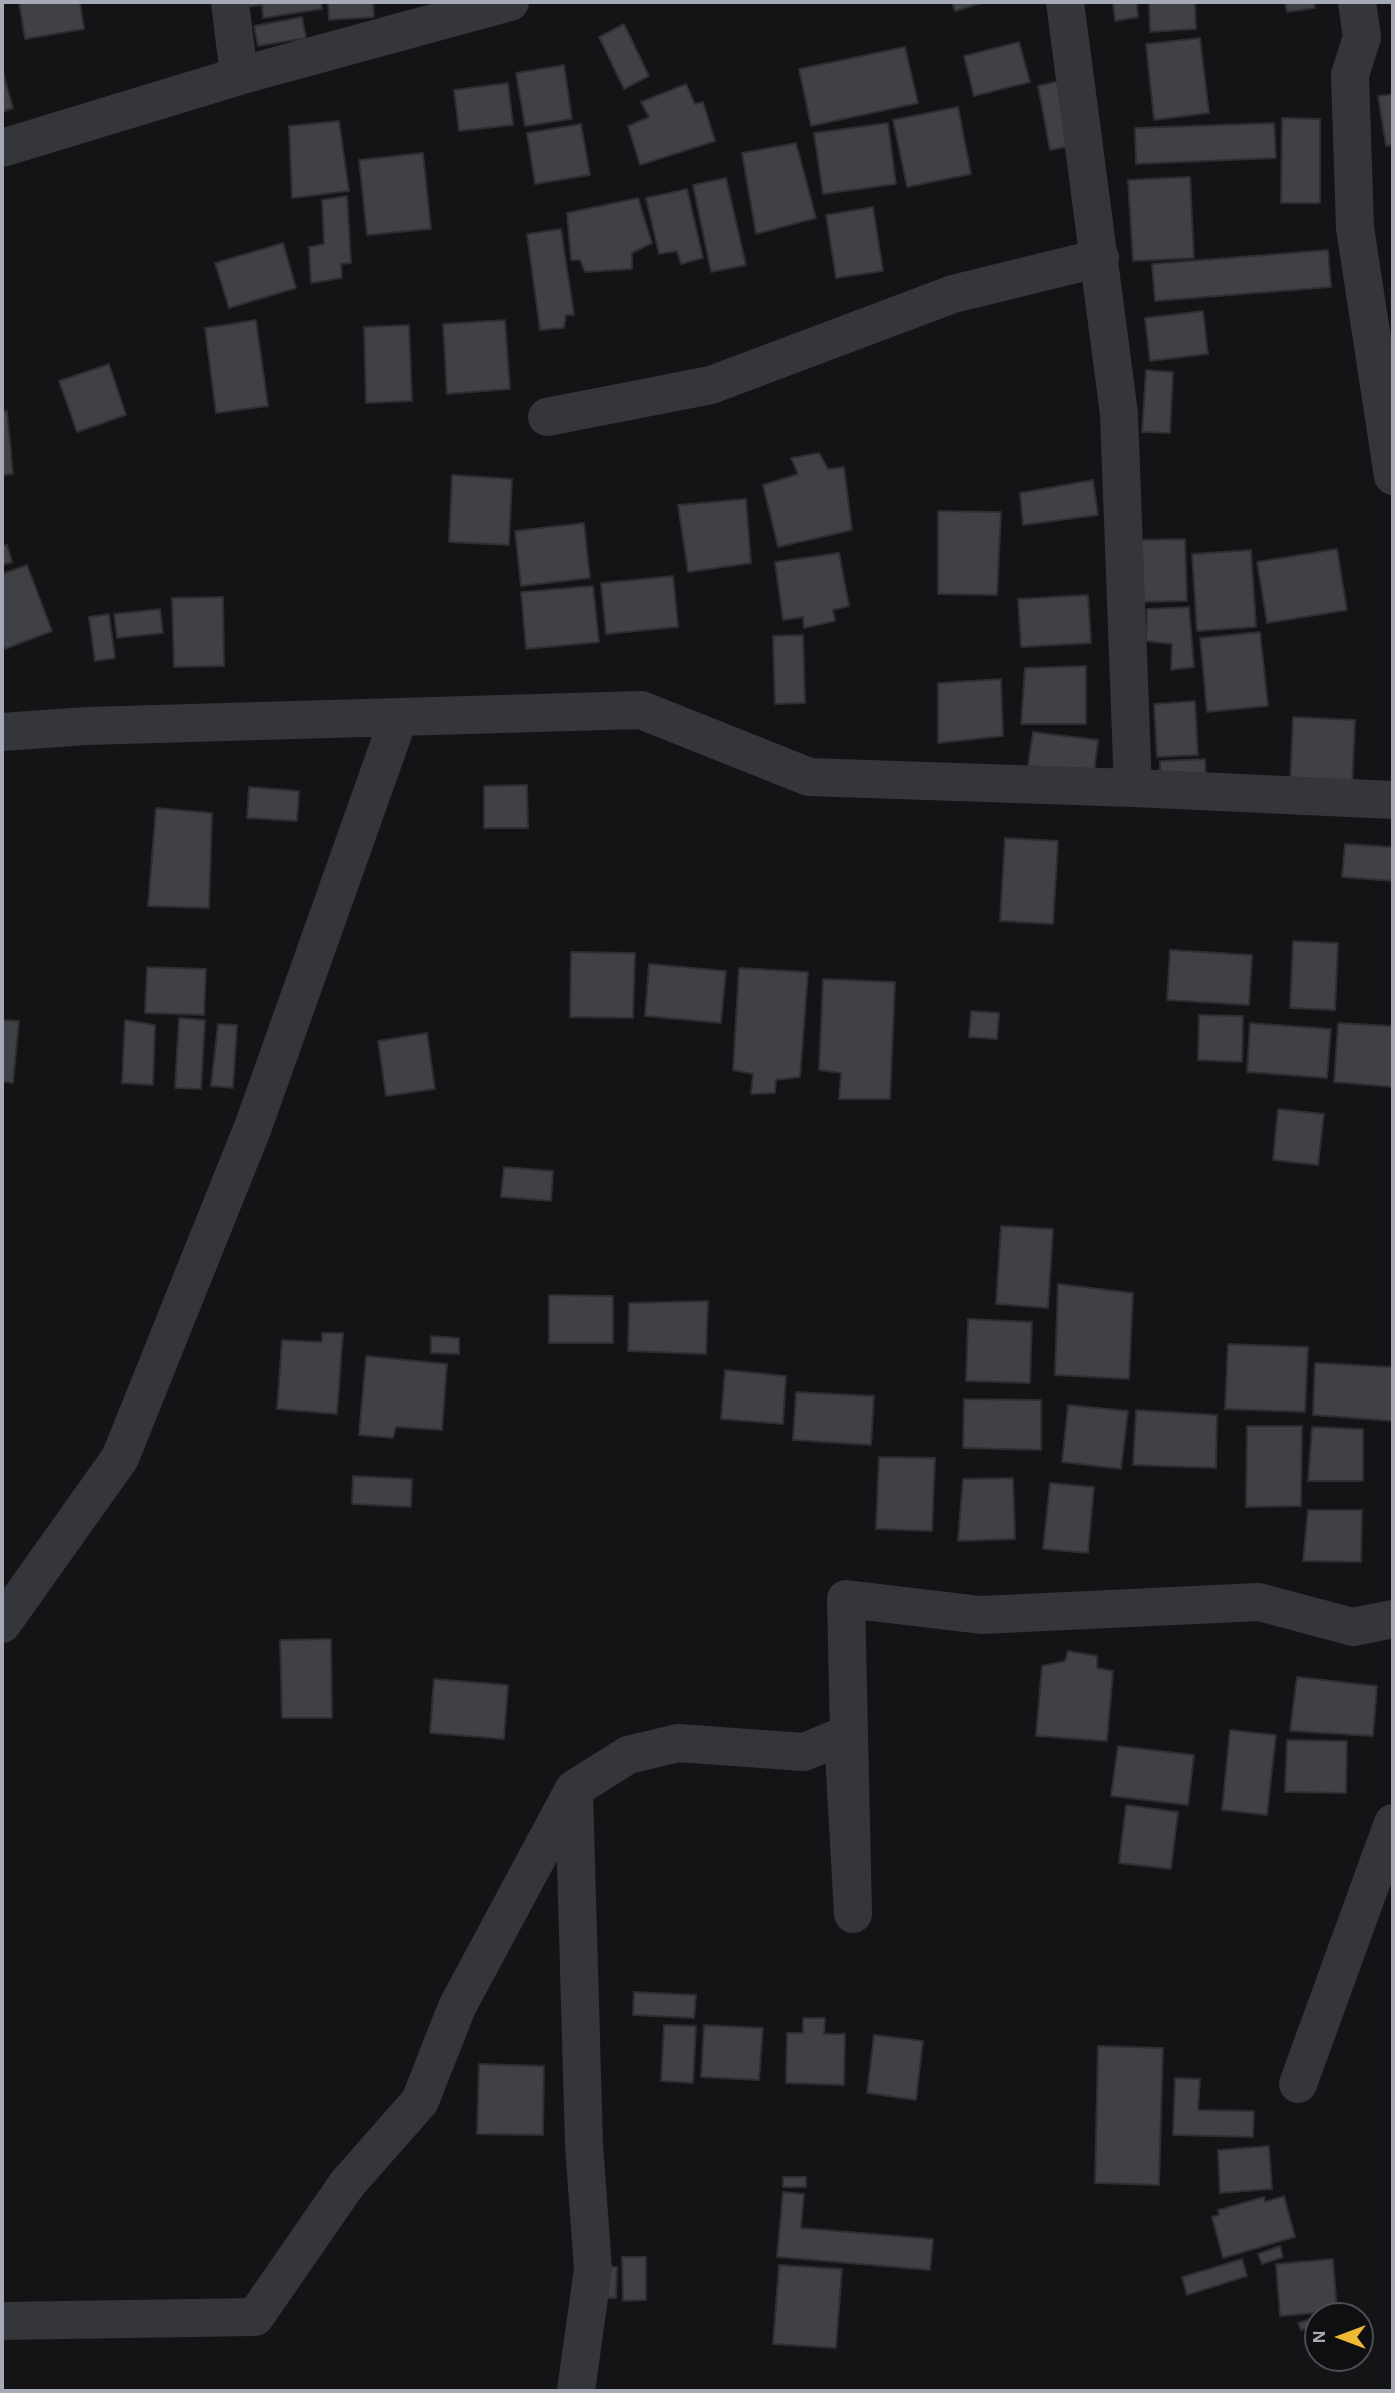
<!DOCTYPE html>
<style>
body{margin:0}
#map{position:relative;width:1395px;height:2393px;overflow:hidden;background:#141416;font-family:"Alegreya Sans",sans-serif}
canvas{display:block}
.frame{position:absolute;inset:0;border:4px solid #a6aab6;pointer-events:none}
.north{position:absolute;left:1304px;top:2302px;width:70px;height:70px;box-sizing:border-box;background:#0f0f11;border:2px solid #4b4d53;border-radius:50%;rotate:270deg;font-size:19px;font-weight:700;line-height:28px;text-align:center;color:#a6aab6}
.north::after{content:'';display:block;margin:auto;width:24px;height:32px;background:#efb933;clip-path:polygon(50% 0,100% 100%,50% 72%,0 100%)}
</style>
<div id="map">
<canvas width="1395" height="2393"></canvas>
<div class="frame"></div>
<div class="north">N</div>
</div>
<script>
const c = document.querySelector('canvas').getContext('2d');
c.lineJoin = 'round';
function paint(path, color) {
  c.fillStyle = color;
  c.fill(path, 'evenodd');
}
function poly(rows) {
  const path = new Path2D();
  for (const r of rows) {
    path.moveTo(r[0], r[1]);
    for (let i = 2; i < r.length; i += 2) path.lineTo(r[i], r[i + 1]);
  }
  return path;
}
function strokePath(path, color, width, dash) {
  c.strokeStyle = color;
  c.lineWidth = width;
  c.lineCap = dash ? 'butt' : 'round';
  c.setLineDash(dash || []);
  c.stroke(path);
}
const building = poly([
 [19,2,80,2,84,29,25,39,19,2],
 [245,2,321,2,322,9,263,18,262,5,246,7,245,2],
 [328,2,373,2,374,17,329,20,328,2],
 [952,2,985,2,955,11,952,2],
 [1113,2,1137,2,1138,17,1115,21,1113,2],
 [1149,2,1195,2,1196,29,1150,32,1149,2],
 [1285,2,1314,2,1315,8,1287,12,1285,2],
 [302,17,306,38,258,46,254,26,302,17],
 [624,24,649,76,624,89,599,37,624,24],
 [1200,38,1209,113,1154,120,1146,44,1200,38],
 [1019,42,1030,82,974,96,964,56,1019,42],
 [905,47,918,103,811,126,799,69,905,47],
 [564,65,572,119,525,126,516,73,564,65],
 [2,69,13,108,2,112,2,69],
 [1059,81,1071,146,1050,150,1038,86,1059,81],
 [508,83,513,125,459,131,454,90,508,83],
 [686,84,695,104,703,102,715,141,640,165,628,126,649,117,641,102,686,84],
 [1393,94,1393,145,1386,146,1378,96,1393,94],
 [958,107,971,174,907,187,893,120,958,107],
 [1282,118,1320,119,1320,203,1281,203,1282,118],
 [339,121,349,191,292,198,289,126,339,121],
 [888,123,896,184,823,194,814,133,888,123],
 [1274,123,1276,158,1136,164,1135,128,1274,123],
 [581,124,590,175,535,184,527,133,581,124],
 [796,143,816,218,756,234,742,153,796,143],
 [423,153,431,229,367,235,359,160,423,153],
 [1190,177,1194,258,1133,261,1128,180,1190,177],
 [726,178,746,265,711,272,693,185,726,178],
 [687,189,703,258,681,264,677,251,659,254,646,198,687,189],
 [347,196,351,263,341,264,342,278,311,283,309,247,324,244,322,200,347,196],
 [638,198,652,243,632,253,632,269,585,272,580,260,571,260,567,213,638,198],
 [873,207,883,271,836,278,826,215,873,207],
 [561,229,574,315,566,315,564,328,540,330,527,234,561,229],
 [283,243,296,288,229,308,215,263,283,243],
 [1328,250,1331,287,1155,301,1152,264,1328,250],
 [1203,311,1208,354,1150,361,1145,318,1203,311],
 [256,320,268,406,216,413,205,328,256,320],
 [505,320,510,389,447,394,443,324,505,320],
 [409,325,412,401,366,403,364,327,409,325],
 [109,364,126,415,77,432,59,381,109,364],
 [1146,370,1173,372,1170,433,1142,432,1146,370],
 [7,411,13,474,2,475,2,412,7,411],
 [819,453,828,469,844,467,852,530,778,547,763,485,798,474,791,458,819,453],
 [452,475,512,479,509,545,449,542,452,475],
 [1093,480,1098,515,1023,525,1020,493,1093,480],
 [746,499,751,563,688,572,678,505,746,499],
 [938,511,1001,512,997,595,938,594,938,511],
 [584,523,590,578,521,586,515,531,584,523],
 [1185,539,1187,601,1140,602,1138,540,1185,539],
 [7,545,12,562,2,565,2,546,7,545],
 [1337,549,1347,610,1267,623,1257,562,1337,549],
 [1251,550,1256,627,1197,631,1192,554,1251,550],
 [839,553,849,606,833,610,835,621,804,628,803,617,783,620,775,562,839,553],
 [27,565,52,631,5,649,2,641,2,574,27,565],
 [673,576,678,627,606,634,601,583,673,576],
 [593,586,599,642,526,649,521,592,593,586],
 [1088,595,1091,643,1021,647,1018,599,1088,595],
 [223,597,224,666,174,667,172,598,223,597],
 [1189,607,1194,667,1171,670,1172,644,1146,641,1147,609,1189,607],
 [160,609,163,633,117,638,114,614,160,609],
 [109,614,115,658,95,661,89,617,109,614],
 [1260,632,1268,706,1207,712,1200,638,1260,632],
 [803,635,805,703,775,704,773,636,803,635],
 [1086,666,1086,724,1021,724,1025,668,1086,666],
 [1001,679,1003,736,938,743,938,683,1001,679],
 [1195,701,1198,755,1157,757,1154,704,1195,701],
 [1293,717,1355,720,1352,788,1290,785,1293,717],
 [1033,732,1098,740,1094,774,1028,766,1033,732],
 [1205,759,1206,780,1160,782,1160,761,1205,759],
 [527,785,528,828,484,828,484,786,527,785],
 [249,787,299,791,297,821,247,818,249,787],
 [156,808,212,813,209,908,148,906,156,808],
 [1005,838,1058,841,1053,924,1000,921,1005,838],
 [1345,844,1393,847,1393,881,1342,877,1345,844],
 [1293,941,1338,943,1335,1010,1290,1008,1293,941],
 [1170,950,1252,955,1249,1005,1167,1000,1170,950],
 [571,952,635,953,633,1018,570,1017,571,952],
 [649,964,726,971,721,1023,645,1016,649,964],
 [147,967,206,969,204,1015,145,1013,147,967],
 [739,968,808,972,800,1077,776,1080,775,1093,751,1094,753,1074,733,1070,739,968],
 [823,979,895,982,890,1099,839,1099,841,1073,819,1070,823,979],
 [971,1011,999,1013,997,1039,969,1037,971,1011],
 [1199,1015,1243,1016,1242,1062,1198,1060,1199,1015],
 [179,1018,205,1020,201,1089,175,1088,179,1018],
 [2,1020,19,1021,13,1083,2,1081,2,1020],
 [125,1020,155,1025,153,1085,122,1083,125,1020],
 [1250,1023,1331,1029,1327,1078,1247,1072,1250,1023],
 [1338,1023,1393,1026,1393,1087,1334,1082,1338,1023],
 [218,1024,237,1025,233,1088,211,1086,218,1024],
 [427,1033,435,1089,386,1096,378,1041,427,1033],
 [1278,1109,1324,1114,1318,1165,1273,1160,1278,1109],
 [504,1167,553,1171,551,1201,501,1197,504,1167],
 [1001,1226,1053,1229,1048,1308,996,1304,1001,1226],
 [1058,1284,1133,1293,1129,1379,1055,1375,1058,1284],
 [549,1295,613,1296,613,1343,549,1343,549,1295],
 [708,1301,706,1354,628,1351,629,1303,708,1301],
 [968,1319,1032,1322,1030,1383,966,1381,968,1319],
 [322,1333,343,1333,337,1414,277,1409,282,1340,322,1342,322,1333],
 [431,1336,459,1338,459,1354,431,1353,431,1336],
 [1228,1344,1308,1347,1305,1412,1225,1409,1228,1344],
 [366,1356,447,1364,442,1430,396,1427,393,1438,359,1435,366,1356],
 [1315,1363,1393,1367,1393,1421,1313,1415,1315,1363],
 [725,1370,786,1376,783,1424,721,1419,725,1370],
 [796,1392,874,1396,871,1445,793,1440,796,1392],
 [964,1399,1041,1400,1041,1450,963,1448,964,1399],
 [1068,1405,1128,1411,1121,1469,1062,1462,1068,1405],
 [1136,1410,1217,1415,1216,1468,1133,1465,1136,1410],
 [1247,1426,1302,1426,1301,1506,1246,1507,1247,1426],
 [1312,1427,1363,1429,1363,1481,1308,1481,1312,1427],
 [879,1457,935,1458,932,1531,876,1529,879,1457],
 [353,1476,412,1479,411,1507,352,1504,353,1476],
 [1013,1478,1015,1539,958,1541,963,1479,1013,1478],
 [1050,1483,1094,1487,1088,1553,1043,1549,1050,1483],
 [1308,1510,1362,1510,1361,1562,1303,1561,1308,1510],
 [331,1639,332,1718,282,1718,280,1640,331,1639],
 [1068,1651,1097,1656,1097,1668,1113,1671,1107,1741,1036,1736,1042,1666,1065,1661,1068,1651],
 [1297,1677,1377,1686,1373,1736,1290,1731,1297,1677],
 [434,1679,508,1685,504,1739,430,1733,434,1679],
 [1230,1730,1276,1735,1267,1815,1222,1810,1230,1730],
 [1287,1740,1347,1741,1346,1793,1285,1792,1287,1740],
 [1118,1746,1194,1755,1188,1805,1111,1796,1118,1746],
 [1126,1805,1178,1812,1171,1869,1119,1863,1126,1805],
 [634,1992,696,1995,694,2018,633,2015,634,1992],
 [803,2018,825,2018,824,2034,845,2034,844,2085,786,2083,787,2033,803,2033,803,2018],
 [664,2025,696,2026,693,2083,661,2081,664,2025],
 [704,2025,763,2028,759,2080,701,2077,704,2025],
 [874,2035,923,2041,916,2100,867,2093,874,2035],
 [1098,2046,1163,2048,1159,2185,1095,2183,1098,2046],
 [479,2064,544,2066,543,2135,477,2134,479,2064],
 [1175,2078,1200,2079,1198,2110,1254,2111,1253,2137,1173,2135,1175,2078],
 [1269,2146,1272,2189,1220,2193,1218,2150,1269,2146],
 [783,2177,806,2177,806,2187,783,2187,783,2177],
 [783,2192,804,2194,801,2228,933,2239,930,2270,777,2257,783,2192],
 [1284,2196,1295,2237,1223,2258,1212,2217,1219,2215,1218,2210,1264,2197,1265,2202,1284,2196],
 [1280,2246,1283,2257,1262,2264,1258,2254,1280,2246],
 [622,2257,646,2257,646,2300,623,2301,622,2257],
 [1242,2259,1247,2276,1187,2295,1182,2277,1242,2259],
 [1333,2259,1337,2311,1280,2316,1276,2264,1333,2259],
 [779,2265,842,2269,836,2348,773,2344,779,2265],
 [603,2267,617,2267,616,2298,603,2298,603,2267],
 [1318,2317,1318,2325,1301,2330,1298,2323,1318,2317]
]);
const minor = poly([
 [230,2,239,76],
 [1065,2,1119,414,1133,788],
 [1357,2,1362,37,1350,75,1355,228,1393,476],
 [2,148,239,76,510,2],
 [547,417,711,385,953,294,1100,258],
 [2,732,87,726,641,710,809,777,1133,788,1393,800],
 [2,1624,120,1458,253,1127,399,717],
 [574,1792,584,2145,593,2269,576,2391],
 [1298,2084,1393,1823],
 [2,2321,255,2317,347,2184,420,2101,457,2007,574,1789,628,1755,678,1743,804,1752,843,1736,853,1914,846,1599,981,1615,1259,1602,1353,1627,1393,1619]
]);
paint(building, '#404146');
strokePath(building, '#2e2e32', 2);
strokePath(minor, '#35363b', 38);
</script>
